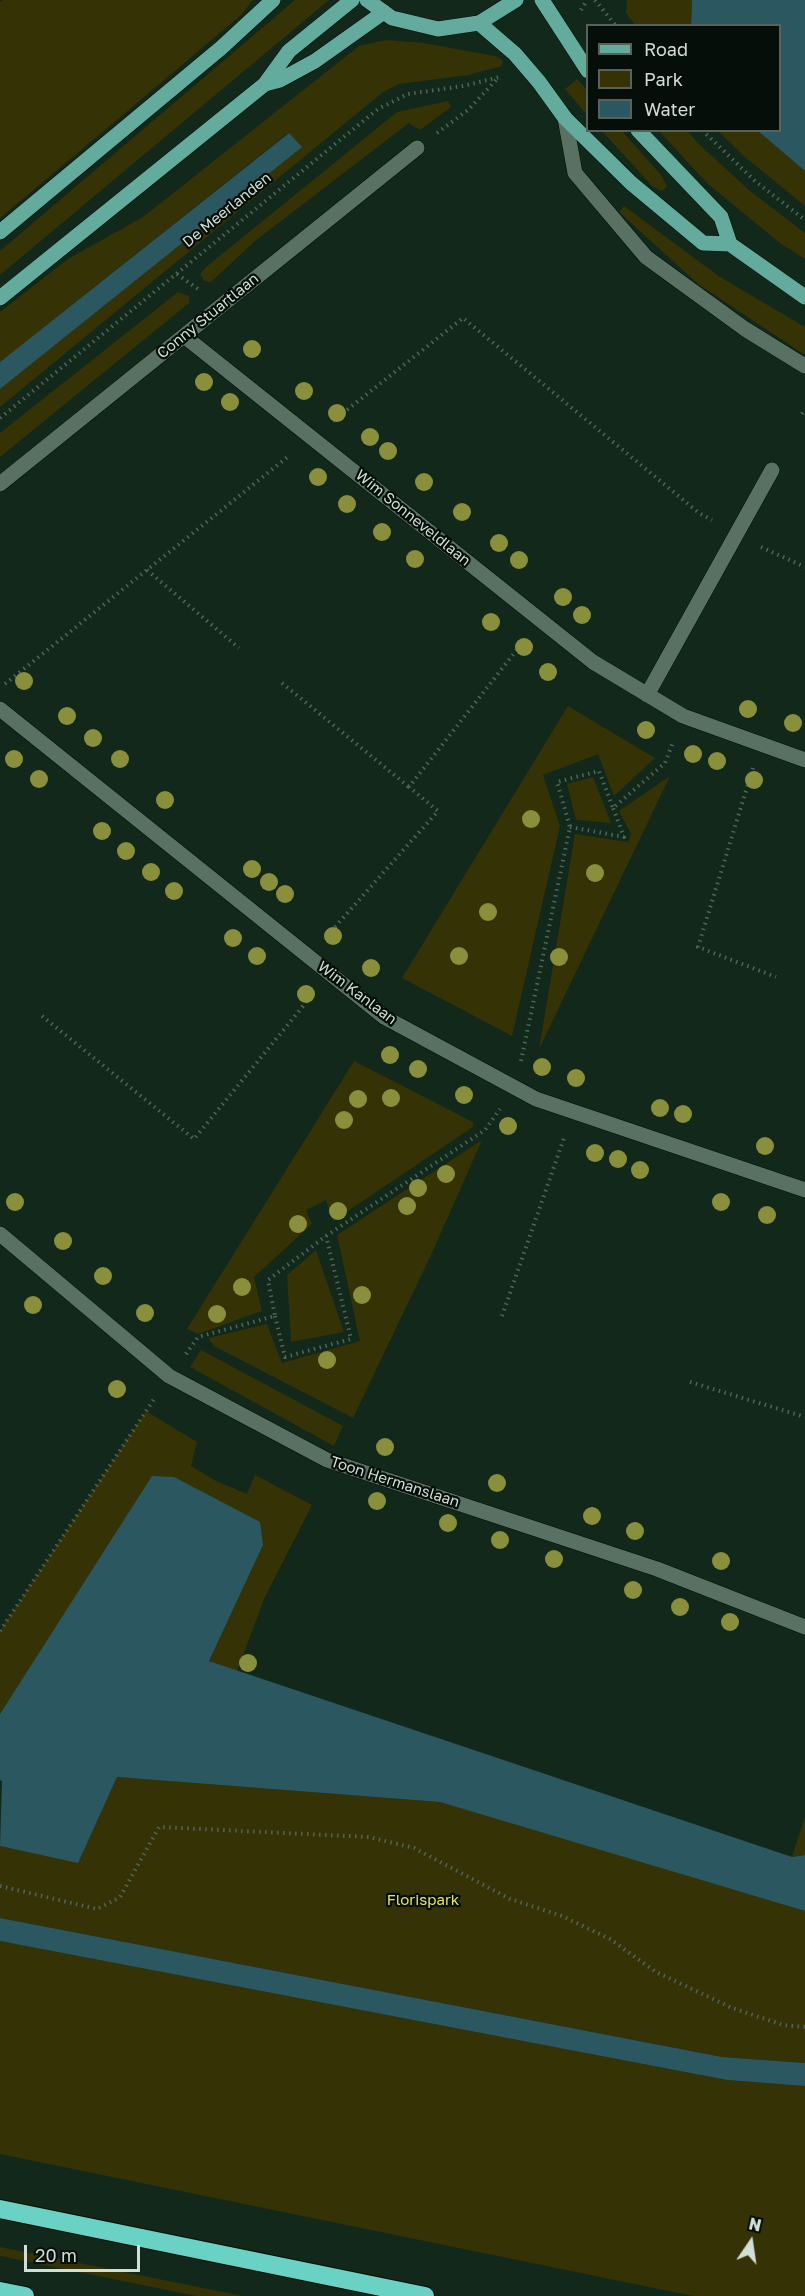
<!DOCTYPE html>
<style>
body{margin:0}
#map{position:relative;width:805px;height:2296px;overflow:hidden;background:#11281b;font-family:"Golos Text",sans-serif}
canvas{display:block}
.legend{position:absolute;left:586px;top:24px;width:195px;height:108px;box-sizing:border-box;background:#050e09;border:2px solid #57625b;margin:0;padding:8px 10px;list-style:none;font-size:18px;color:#d1dfd6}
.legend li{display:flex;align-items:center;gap:12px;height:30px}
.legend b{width:30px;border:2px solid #57625b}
.north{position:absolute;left:721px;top:2212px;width:60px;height:60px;-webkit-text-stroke:4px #050e09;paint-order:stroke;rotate:13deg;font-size:16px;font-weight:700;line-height:24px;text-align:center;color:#d1dfd6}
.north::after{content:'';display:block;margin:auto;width:21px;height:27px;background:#d1dfd6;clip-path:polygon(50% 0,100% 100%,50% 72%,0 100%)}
.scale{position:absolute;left:24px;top:2245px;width:116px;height:27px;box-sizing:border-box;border:3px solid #d1dfd6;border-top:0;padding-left:8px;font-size:18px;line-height:21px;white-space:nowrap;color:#d1dfd6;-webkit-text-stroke:4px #050e09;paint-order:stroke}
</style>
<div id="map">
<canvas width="805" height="2296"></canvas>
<ul class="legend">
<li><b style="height:8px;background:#63ab9d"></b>Road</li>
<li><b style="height:16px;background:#353206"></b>Park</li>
<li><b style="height:16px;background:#2b5860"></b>Water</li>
</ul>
<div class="north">N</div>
<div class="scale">20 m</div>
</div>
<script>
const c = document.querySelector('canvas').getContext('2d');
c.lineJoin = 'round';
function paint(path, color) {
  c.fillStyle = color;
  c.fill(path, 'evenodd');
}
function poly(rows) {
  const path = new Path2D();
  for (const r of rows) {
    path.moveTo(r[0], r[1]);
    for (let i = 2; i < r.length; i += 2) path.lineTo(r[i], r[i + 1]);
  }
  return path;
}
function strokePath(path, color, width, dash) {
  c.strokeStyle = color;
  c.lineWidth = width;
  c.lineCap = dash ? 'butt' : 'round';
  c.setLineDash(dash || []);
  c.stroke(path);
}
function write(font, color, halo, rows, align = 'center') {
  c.font = font + ' "Golos Text",sans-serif';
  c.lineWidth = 4.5;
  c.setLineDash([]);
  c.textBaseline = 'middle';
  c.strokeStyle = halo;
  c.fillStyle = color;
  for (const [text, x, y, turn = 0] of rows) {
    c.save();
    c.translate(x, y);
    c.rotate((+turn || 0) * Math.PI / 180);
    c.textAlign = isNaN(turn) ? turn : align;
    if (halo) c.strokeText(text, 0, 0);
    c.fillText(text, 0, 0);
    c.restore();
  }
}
const green = poly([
 [3,0,253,0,242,14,169,76,0,218,0,2],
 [295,0,329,0,0,275,0,251],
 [627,0,692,0,691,25,635,25,626,13],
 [386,40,423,43,495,56,503,60,502,66,469,75,399,84,383,92,0,407,0,389,301,147,288,133,0,362,0,312,68,259,143,217,359,46],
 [577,79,587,90,587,115,565,89],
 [448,101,451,107,420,130,409,123,255,241,211,282,204,281,200,274,206,267,397,112],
 [602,131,622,131,661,175,667,186,662,191,653,187],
 [659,131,687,131,702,147,750,191,805,233,805,259,781,244,707,183],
 [718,131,758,131,805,171,805,206,746,158],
 [624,206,720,277,805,327,805,355,698,284,619,212],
 [178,292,189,296,189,303,0,457,0,433],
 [568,706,655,758,614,796,598,754,543,775,560,826,512,1036,402,978],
 [670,776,539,1049,575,834,628,842,631,834,619,811],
 [593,777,611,823,576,820,567,784],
 [354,1061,473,1122,473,1127,333,1221,326,1200,306,1210,312,1224,254,1277,262,1311,198,1334,187,1329],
 [482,1140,431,1255,353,1418,214,1346,208,1338,267,1324,282,1363,360,1341,337,1235],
 [316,1250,344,1332,291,1342,287,1275],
 [201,1350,343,1426,334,1446,190,1367],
 [146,1411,197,1442,191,1466,216,1481,247,1494,255,1475,312,1505,265,1597,237,1671,209,1661,263,1545,152,1477,0,1714,0,1631],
 [117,1777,441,1802,805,1911,805,2063,722,2057,0,1918,0,1846,78,1862],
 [805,1816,805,1855,792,1857],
 [0,1941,727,2080,805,2086,805,2296,693,2296,0,2154],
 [0,2247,243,2296,196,2296,0,2256]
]);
const water = poly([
 [692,0,805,0,805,171,758,131,780,130,780,26,691,25],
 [289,133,302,147,0,389,0,362],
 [152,1476,174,1477,260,1522,263,1545,209,1661,792,1857,805,1855,805,1911,440,1802,117,1777,78,1863,0,1846,2,1781,0,1780,0,1714],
 [0,1918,722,2057,805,2063,805,2086,727,2080,0,1941]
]);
const path = poly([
 [595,0,616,26],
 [581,10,587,0],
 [702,130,755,181,805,220],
 [437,133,468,110,498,78],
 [177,274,198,289],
 [802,414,805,409],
 [0,418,378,109,408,94,463,86,500,77],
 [333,421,463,318,699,513,712,520],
 [761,547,805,567],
 [147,570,239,648],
 [282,683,409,787],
 [5,684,290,455],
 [753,768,698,947,776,977],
 [570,827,624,837,613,808],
 [327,936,438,811,409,787,523,642],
 [42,1016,194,1139,313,994],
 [521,1061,570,827,557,782,599,771,613,808,665,763,673,742],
 [275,1316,285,1357,351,1339,326,1236],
 [502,1316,564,1138],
 [186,1354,198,1337,275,1316,268,1280,326,1236,485,1130,500,1109],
 [690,1382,805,1417],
 [0,1631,154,1399],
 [0,1886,97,1909,120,1897,159,1827,369,1837,414,1848,510,1899,562,1916,610,1939,656,1972,732,2008,783,2025,805,2027]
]);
const minor = poly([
 [565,118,575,173,646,257,745,329,805,366],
 [184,336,593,662,683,716,805,760],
 [0,484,417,148],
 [647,695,772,470],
 [0,709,384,1017,536,1099,805,1190],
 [0,1234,169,1376,327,1460,657,1569,805,1627]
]);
const major = poly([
 [367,0,392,18,438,29,479,23,516,0],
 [542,0,588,71],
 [479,23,515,54,539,82,565,118,631,183,703,243,730,244,805,297],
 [265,84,280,80,315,61,384,12],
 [638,130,721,217,730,244],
 [0,232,221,48,273,0],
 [0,298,265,84,289,51,352,0]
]);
const highway = poly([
 [0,2209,425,2296],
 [0,2291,25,2296]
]);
const trees = [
 [252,349],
 [204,382],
 [304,391],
 [230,402],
 [337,413],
 [370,437],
 [388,451],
 [318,477],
 [424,482],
 [347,504],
 [462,512],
 [382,532],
 [499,543],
 [415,559],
 [519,560],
 [563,597],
 [582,615],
 [491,622],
 [524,647],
 [548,672],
 [24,681],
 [748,709],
 [67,716],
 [793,723],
 [646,730],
 [93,738],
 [693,754],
 [14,759],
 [120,759],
 [717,761],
 [39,779],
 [754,780],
 [165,800],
 [531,819],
 [102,831],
 [126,851],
 [252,869],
 [151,872],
 [595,873],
 [269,882],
 [174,891],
 [285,894],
 [488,912],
 [333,936],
 [233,938],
 [257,956],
 [459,956],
 [559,957],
 [371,968],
 [306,994],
 [390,1055],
 [542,1067],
 [418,1069],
 [576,1078],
 [464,1095],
 [391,1098],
 [358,1099],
 [660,1108],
 [683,1114],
 [344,1120],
 [508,1126],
 [765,1146],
 [595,1153],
 [618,1159],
 [640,1170],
 [446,1174],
 [418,1188],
 [15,1202],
 [721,1202],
 [407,1206],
 [338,1211],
 [767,1215],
 [298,1224],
 [63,1241],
 [103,1276],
 [242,1287],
 [362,1295],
 [33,1305],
 [145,1313],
 [217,1314],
 [327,1360],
 [117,1389],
 [385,1447],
 [497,1483],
 [377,1501],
 [592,1516],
 [448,1523],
 [635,1531],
 [500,1540],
 [554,1559],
 [721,1561],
 [633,1590],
 [680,1607],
 [730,1622],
 [248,1663]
];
const streetNames = [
 ["De Meerlanden",227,210,-39],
 ["Conny Stuartlaan",208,316,-39],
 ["Wim Sonneveldlaan",413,518,39],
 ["Wim Kanlaan",357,993,37],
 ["Toon Hermanslaan",395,1482,18]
];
const parkNames = [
 ["Florispark",423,1900]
];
paint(green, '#353206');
paint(water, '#2b5860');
strokePath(minor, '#001006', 16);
strokePath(major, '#001006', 16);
strokePath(highway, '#001006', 20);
strokePath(path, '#51655a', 4, [1.5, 4.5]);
strokePath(minor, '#587162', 15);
strokePath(major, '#63ab9d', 15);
strokePath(highway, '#6ad2c4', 18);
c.fillStyle = '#8a8f3b';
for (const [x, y] of trees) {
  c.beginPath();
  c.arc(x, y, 9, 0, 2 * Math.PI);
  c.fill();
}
write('15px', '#d1dfd6', '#050e09', streetNames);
write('15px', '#ede356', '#050e09', parkNames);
</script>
